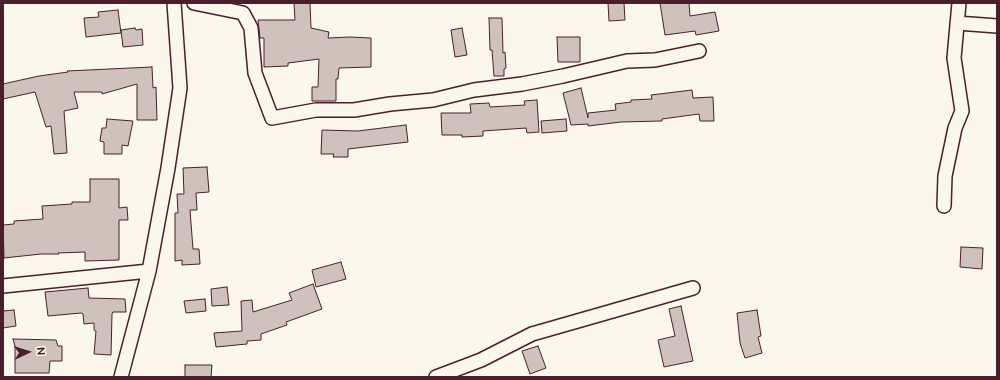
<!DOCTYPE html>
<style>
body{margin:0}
#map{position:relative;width:1000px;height:380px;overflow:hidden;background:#fbf7ec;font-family:"Balsamiq Sans",sans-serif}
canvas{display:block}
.frame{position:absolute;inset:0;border:4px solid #4a1f2b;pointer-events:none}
.north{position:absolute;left:8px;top:332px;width:40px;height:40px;-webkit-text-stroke:3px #fbf7ec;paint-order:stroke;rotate:86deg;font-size:11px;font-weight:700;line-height:16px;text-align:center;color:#4a1f2b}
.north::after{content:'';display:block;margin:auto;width:14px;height:18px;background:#4a1f2b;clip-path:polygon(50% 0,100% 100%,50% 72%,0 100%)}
</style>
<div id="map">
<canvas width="1000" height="380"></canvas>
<div class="frame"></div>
<div class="north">N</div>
</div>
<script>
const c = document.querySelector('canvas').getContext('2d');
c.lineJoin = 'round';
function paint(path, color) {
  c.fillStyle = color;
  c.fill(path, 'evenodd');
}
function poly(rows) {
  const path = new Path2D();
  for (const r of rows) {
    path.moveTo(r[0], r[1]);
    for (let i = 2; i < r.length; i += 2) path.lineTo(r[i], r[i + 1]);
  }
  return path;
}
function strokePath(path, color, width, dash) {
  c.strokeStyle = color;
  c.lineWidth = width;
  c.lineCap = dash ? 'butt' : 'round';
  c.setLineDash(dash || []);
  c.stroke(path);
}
const building = poly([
 [294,3,310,3,311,28,329,32,328,38,350,37,371,38,371,67,339,68,338,79,336,79,336,101,312,101,312,87,318,87,319,59,288,63,288,66,264,67,264,38,260,38,258,20,295,20,294,3],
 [608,3,624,3,625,20,609,21,608,3],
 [660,3,689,3,690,16,715,12,719,31,696,35,695,31,665,35,660,3],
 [118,10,121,33,86,37,84,18,99,17,98,12,118,10],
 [489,18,502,18,503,53,505,52,506,68,504,69,504,76,494,76,492,50,490,50,489,18],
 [135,28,136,30,142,29,143,45,123,47,121,30,135,28],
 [462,28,467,55,455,57,451,30,462,28],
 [557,37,580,37,580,62,558,62,557,37],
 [152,67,153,88,156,87,157,120,137,120,137,84,102,94,102,92,74,92,78,108,64,111,67,153,54,154,51,126,46,127,35,92,3,99,3,84,39,76,68,72,67,71,152,67],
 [581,88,588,118,588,113,616,110,615,104,631,102,631,100,652,99,651,95,692,90,693,98,713,97,714,121,700,121,699,114,662,119,662,121,621,122,588,126,588,124,571,125,563,93,581,88],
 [537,100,539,132,527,133,526,128,483,131,483,136,462,137,462,135,442,135,441,113,471,113,470,104,489,103,490,107,525,105,524,101,537,100],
 [107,119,133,121,128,146,122,145,122,154,104,154,104,142,100,141,102,128,106,128,107,119],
 [566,119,567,131,542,133,541,121,566,119],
 [406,125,408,142,348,149,348,157,333,157,334,154,321,154,322,130,358,131,406,125],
 [207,167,209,192,196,193,197,210,190,210,193,249,199,249,200,264,182,265,182,260,175,261,175,213,178,213,177,194,184,194,183,168,207,167],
 [90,179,119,179,119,208,127,207,128,220,119,220,119,260,85,261,85,252,58,253,59,254,41,254,4,258,3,225,14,224,14,221,43,219,42,206,72,204,72,202,90,202,90,179],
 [961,247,983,248,982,269,960,267,961,247],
 [341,262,346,279,316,287,312,270,341,262],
 [313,284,322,309,286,322,287,325,261,334,261,340,247,341,247,344,216,347,214,333,242,331,241,301,252,300,253,312,292,300,289,293,313,284],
 [227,287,229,305,212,306,211,289,227,287],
 [88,288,89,298,125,299,126,312,113,312,112,314,111,355,94,354,96,331,94,330,94,323,84,324,83,314,81,313,48,316,45,292,88,288],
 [205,299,206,311,186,313,184,301,205,299],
 [681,306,693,361,664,367,658,340,675,336,669,309,681,306],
 [14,310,16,326,3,328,3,311,14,310],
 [757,310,761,336,758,337,762,353,745,358,740,343,737,313,757,310],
 [13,339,56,340,58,346,62,346,62,361,50,361,49,373,15,373,15,346,13,339],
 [538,346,546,368,530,374,522,351,538,346],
 [185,365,212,365,211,377,185,377,185,365]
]);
const street = poly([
 [194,3,243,13,251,28,255,73,272,118,316,110,354,110,390,104,433,100,474,90,522,84,563,76,627,61,655,60,699,51],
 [957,23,997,26],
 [944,206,945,176,955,128,962,111,954,58,959,3],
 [3,286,149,271],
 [121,377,149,271,168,168,180,88,174,3],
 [436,377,481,360,532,334,693,288]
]);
paint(building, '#cfc2bc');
strokePath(building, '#4a1f2b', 1);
strokePath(street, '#4a1f2b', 16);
strokePath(street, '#fbf7ec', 13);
</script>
